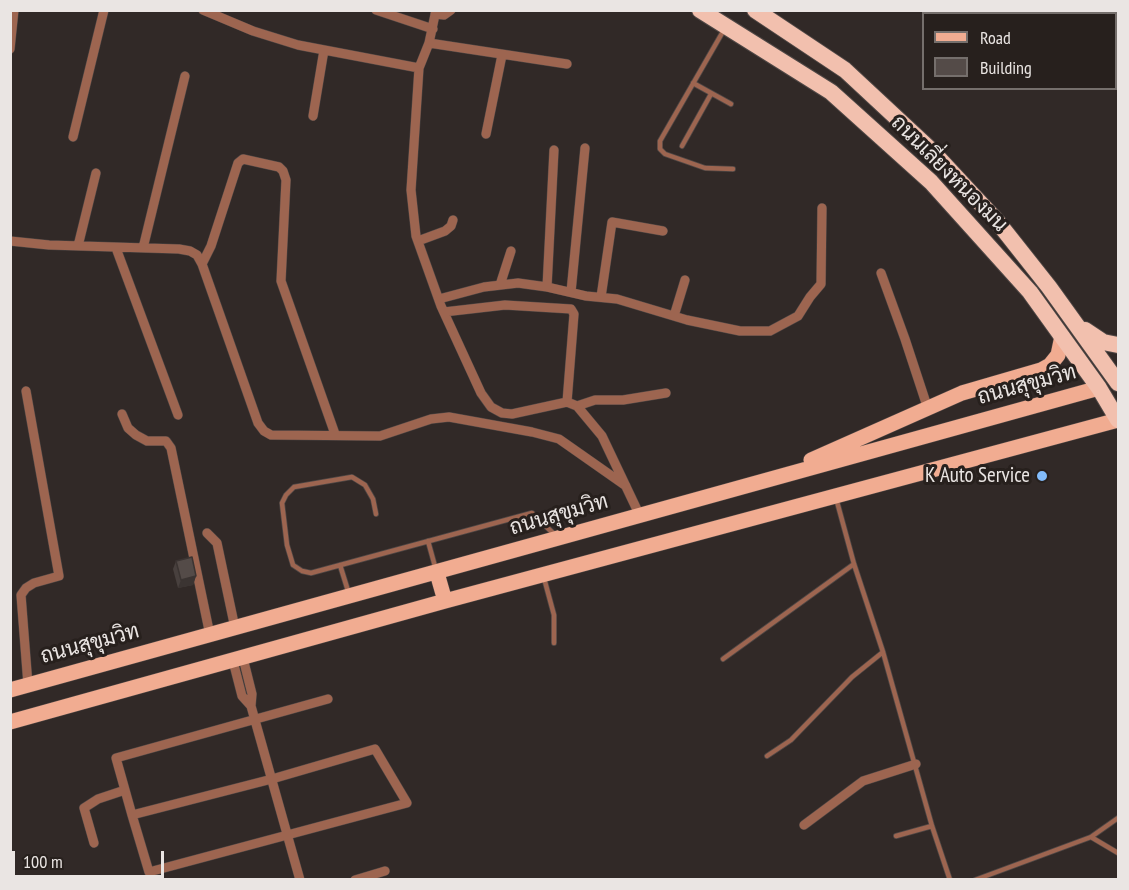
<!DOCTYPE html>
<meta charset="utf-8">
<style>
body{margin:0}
#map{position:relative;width:1129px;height:890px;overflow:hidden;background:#312927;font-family:"PT Sans Narrow",sans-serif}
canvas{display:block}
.frame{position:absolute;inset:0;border:12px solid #eae5e3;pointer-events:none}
.legend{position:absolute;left:922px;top:12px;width:195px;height:78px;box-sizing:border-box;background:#27201d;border:2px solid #756f6c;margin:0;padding:8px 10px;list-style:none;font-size:18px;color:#eae5e3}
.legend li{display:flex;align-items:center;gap:12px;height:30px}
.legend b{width:30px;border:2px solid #756f6c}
.scale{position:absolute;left:12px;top:851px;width:152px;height:27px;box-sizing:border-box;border:3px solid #eae5e3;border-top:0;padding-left:8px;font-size:18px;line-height:21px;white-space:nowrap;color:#eae5e3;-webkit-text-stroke:4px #27201d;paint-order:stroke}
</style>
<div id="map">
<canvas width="1129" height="890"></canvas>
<div class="frame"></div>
<ul class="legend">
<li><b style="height:8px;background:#f1ac91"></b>Road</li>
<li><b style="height:16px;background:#544b48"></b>Building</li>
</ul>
<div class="scale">100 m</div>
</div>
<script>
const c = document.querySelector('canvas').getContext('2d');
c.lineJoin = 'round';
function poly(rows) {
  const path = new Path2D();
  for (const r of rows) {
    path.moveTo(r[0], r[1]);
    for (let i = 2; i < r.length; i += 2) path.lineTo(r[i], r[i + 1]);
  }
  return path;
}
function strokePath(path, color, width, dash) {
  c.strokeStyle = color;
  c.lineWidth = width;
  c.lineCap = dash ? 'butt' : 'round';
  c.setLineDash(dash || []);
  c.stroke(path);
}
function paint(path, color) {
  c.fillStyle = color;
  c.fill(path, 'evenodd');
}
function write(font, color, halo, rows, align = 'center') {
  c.font = font + ' "PT Sans Narrow",Sarabun,sans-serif';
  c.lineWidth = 6;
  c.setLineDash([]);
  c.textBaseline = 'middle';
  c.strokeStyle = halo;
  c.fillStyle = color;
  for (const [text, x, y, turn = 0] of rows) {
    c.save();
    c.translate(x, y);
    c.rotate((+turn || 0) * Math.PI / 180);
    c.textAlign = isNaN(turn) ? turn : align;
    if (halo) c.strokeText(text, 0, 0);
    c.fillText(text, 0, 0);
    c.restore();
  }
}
const service = poly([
 [725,28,660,141,660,149,665,154,705,168,733,169],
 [693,83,731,104],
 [682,146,711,94],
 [836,498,854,564,883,652,932,826,950,880],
 [376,514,373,499,365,485,352,477,294,487,286,495,282,503,287,545,293,565,302,571,311,573,532,513,555,535],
 [428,541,436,570],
 [340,565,349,594],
 [544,578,554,615,554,643],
 [723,659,854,564],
 [767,756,791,740,852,677,883,652],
 [896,836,932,826],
 [1091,837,1118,853],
 [975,880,1091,837,1118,818]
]);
const minor = poly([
 [203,10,253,31,298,45,419,68],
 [376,10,433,29],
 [436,10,429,43,419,68,411,190,416,236,441,306,481,393,491,407,502,413,512,414,567,402,577,406,602,436,640,516],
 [435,14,444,15,451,10],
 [1079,14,1079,10],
 [1116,35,1118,35],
 [429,43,567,64],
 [10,49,14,10],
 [313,116,324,50],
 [486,134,502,55],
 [73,137,104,10],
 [10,241,49,245,179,249,190,251,197,255,202,264,258,423,264,431,271,435,380,436,431,419,449,417,532,432,559,439,626,486],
 [418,241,445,231,451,226,453,220],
 [78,246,96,173],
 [116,248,178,415],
 [143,248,185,76],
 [202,264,211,246,238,163,243,159,279,167,283,171,286,180,281,281,335,434],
 [881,273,905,339,928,409],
 [500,285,511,251],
 [547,287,554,150],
 [571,292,585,148],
 [601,297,612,222,663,231],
 [439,299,484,287,518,283,547,287,586,296,617,299,687,320,740,331,770,331,798,316,810,297,821,284,822,208],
 [444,312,505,305,571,309,574,314,567,402],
 [674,316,685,280],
 [26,391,59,576,34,583,26,588,21,595,28,685],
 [577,406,595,400,623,400,666,393],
 [122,414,128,428,136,435,147,441,166,441,171,448,210,635],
 [207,533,217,543,235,628],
 [243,658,252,694,251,706,300,880],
 [233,661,242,696,251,706],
 [132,815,272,779,375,749,407,803,149,872,132,815,125,790,116,758,328,699],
 [804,825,863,781,916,764],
 [94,843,84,808,98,799,125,790],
 [355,880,385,871]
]);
const primary = poly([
 [811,460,962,393,1041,370,1050,365,1058,355,1062,336],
 [437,573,445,601],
 [10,690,1099,388],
 [10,722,445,601,1118,420]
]);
const trunk = poly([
 [700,10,831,92,931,182,1030,292,1099,388,1118,420],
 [755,10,845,70,931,150,996,220,1049,287,1118,383],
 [1085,330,1103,342,1118,345]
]);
const wall = poly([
 [176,561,196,576,193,585,178,588,173,569]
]);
const shadedWall = poly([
 [196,576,193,585,178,588,181,580]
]);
const building = poly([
 [192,557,196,576,181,580,176,561,192,557]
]);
const markers = [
 [1042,476,6,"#83bcfb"]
];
const streetNames = [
 ["ถนนเลี่ยงหนองมน",949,174,45],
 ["ถนนสุขุมวิท",1027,385,-15],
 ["ถนนสุขุมวิท",559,515,-16],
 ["ถนนสุขุมวิท",90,644,-15]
];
const poiNames = [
 ["K Auto Service",1030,476]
];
strokePath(service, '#4f4745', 6);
strokePath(minor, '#4f4745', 10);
strokePath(primary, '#4f4745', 16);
strokePath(trunk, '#4f4745', 18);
strokePath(service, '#9d6550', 4.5);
strokePath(minor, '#9d6550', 9);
strokePath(primary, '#f1ac91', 15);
strokePath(trunk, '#f2c0ae', 16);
paint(wall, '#48403e');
paint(shadedWall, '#3b3432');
paint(building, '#544b48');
strokePath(building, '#3b3432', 1.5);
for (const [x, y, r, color] of markers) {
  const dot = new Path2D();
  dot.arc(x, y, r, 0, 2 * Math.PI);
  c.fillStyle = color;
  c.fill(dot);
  strokePath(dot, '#27201d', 2);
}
write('21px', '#eae5e3', '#27201d', streetNames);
write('21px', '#eae5e3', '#27201d', poiNames, 'right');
</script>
